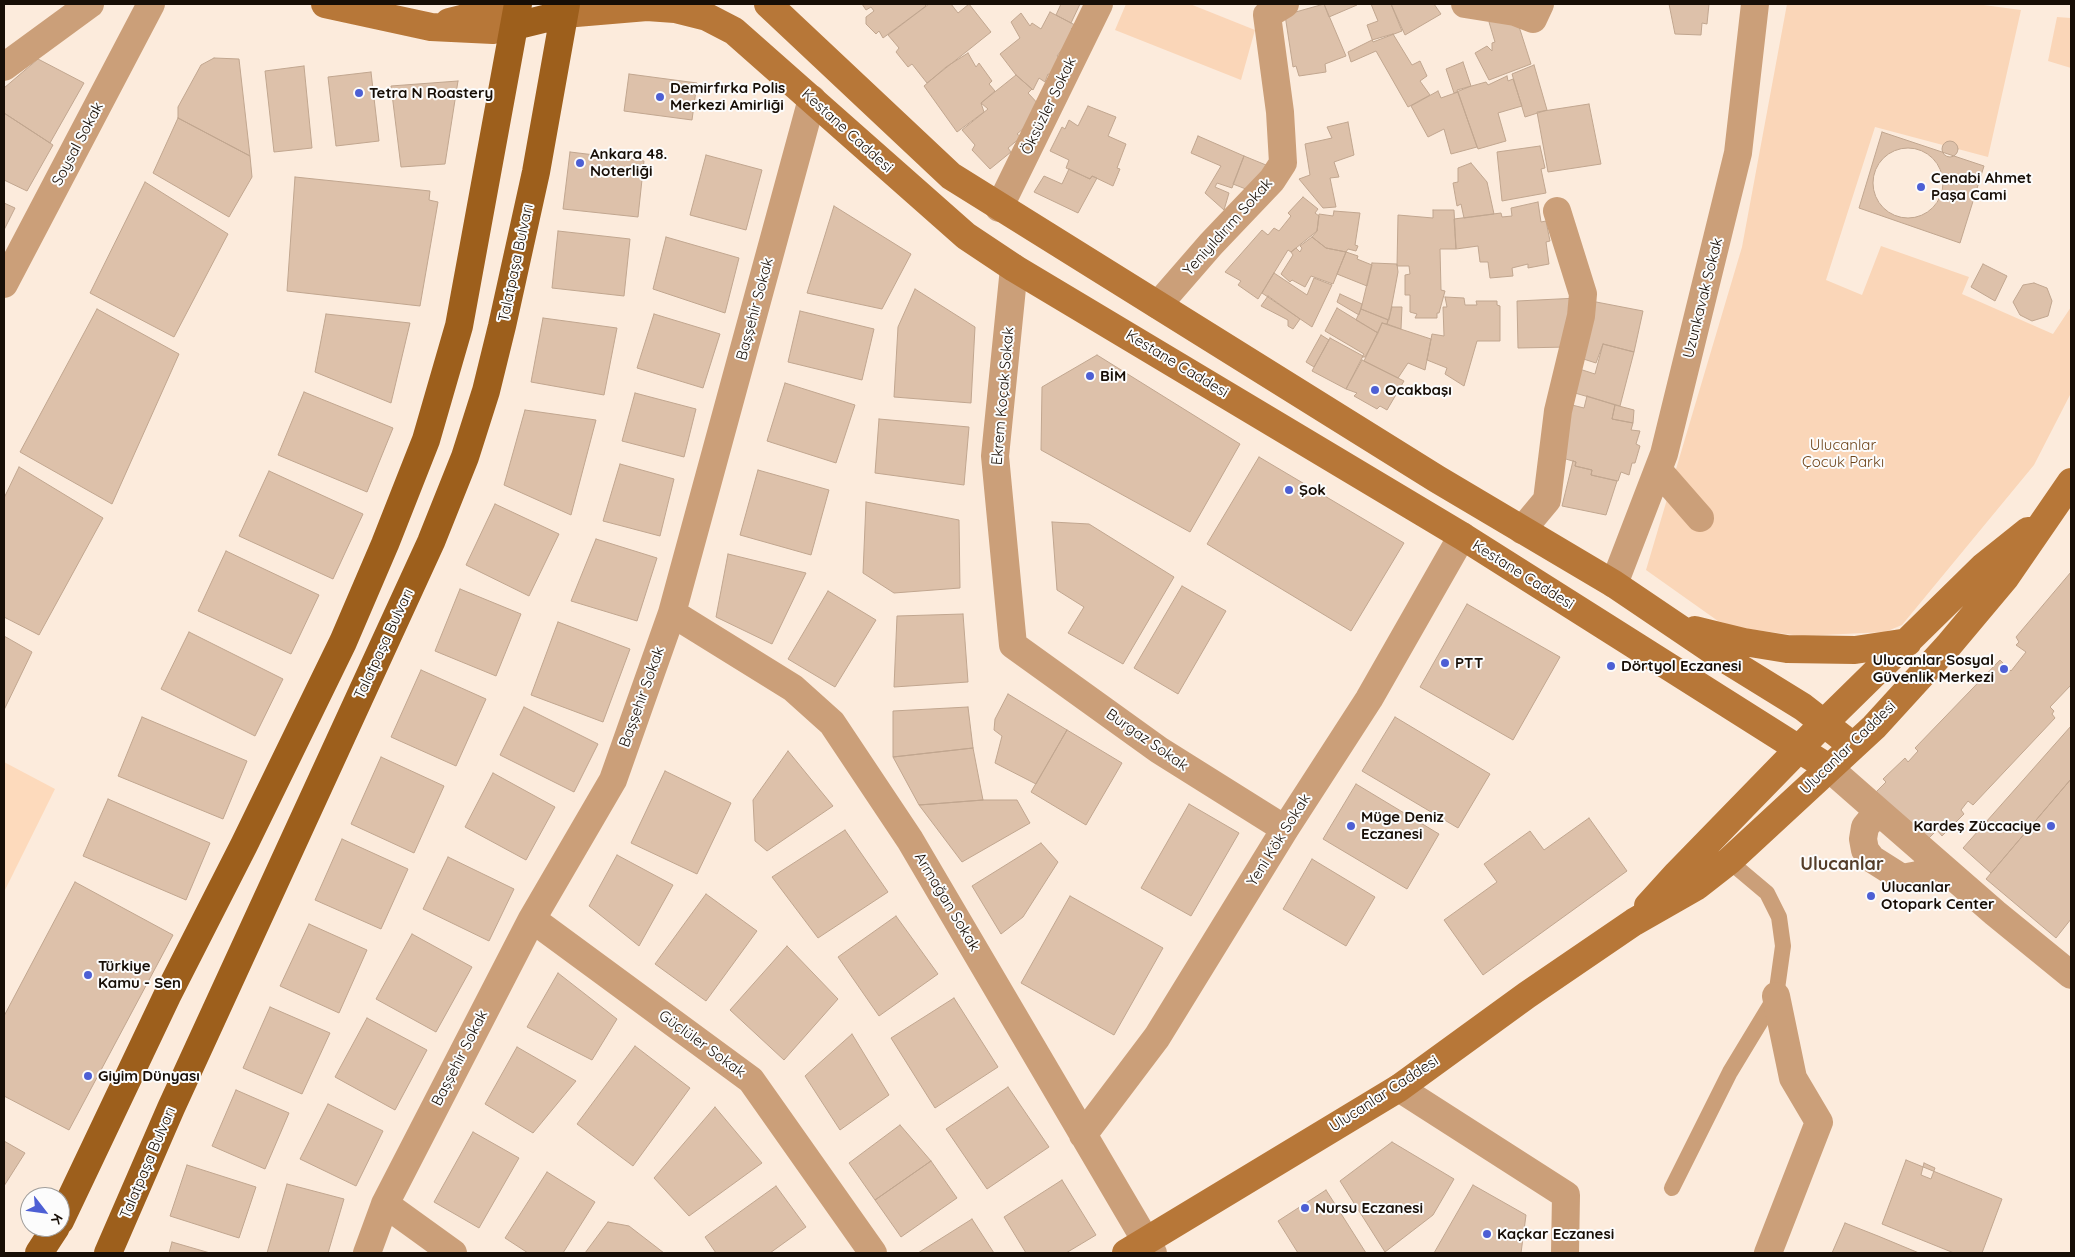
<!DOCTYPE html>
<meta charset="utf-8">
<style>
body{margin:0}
#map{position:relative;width:2075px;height:1257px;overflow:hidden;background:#fcebdc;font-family:Quicksand,sans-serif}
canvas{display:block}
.frame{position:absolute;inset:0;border:5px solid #170e06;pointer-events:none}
.north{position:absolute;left:20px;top:1187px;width:50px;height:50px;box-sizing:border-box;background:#fcfcfc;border:1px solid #a09d9a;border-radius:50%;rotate:120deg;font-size:14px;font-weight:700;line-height:20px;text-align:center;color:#170e06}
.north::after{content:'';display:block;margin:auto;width:18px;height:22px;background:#4d5fd4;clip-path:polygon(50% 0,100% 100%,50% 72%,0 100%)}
</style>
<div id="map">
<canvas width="2075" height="1257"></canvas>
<div class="frame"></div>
<div class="north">K</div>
</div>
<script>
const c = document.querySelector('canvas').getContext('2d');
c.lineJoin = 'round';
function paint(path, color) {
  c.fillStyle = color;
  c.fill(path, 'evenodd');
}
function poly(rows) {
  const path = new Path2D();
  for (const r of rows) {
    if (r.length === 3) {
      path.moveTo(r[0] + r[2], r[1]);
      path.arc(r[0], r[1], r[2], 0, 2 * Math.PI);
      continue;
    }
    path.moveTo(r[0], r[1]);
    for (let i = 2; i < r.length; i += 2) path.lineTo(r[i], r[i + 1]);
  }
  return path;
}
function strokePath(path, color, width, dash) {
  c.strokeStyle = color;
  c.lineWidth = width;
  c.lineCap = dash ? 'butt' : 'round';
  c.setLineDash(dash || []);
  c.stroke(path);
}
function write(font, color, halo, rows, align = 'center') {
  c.font = font + ' Quicksand,sans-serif';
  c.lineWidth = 4;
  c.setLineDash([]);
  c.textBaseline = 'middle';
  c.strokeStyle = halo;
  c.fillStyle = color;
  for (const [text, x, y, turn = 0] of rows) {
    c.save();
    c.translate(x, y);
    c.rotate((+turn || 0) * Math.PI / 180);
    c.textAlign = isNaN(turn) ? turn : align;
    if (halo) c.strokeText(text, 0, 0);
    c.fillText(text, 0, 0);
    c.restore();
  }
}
const built = poly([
 [4,762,55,789,4,892]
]);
const green = poly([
 [1126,4,1190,4,1255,30,1241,80,1115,30],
 [1787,4,1976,4,2021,10,1988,157,1875,127,1826,280,1862,295,1881,246,1969,277,1962,294,2053,334,2071,307,2071,393,2034,465,1902,625,1885,632,1801,636,1740,628,1718,621,1646,570,1742,247],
 [2057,17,2071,18,2071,68,2048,61]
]);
const building = poly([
 [862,4,924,4,926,6,883,38,879,31,876,34,866,24,866,17,874,11,871,7,866,10,862,4],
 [929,4,951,4,958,13,969,4,991,32,927,83,912,64,908,67,896,52,899,48,888,35,929,4],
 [1061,4,1080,4,1071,23,1056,15,1061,4],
 [1324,4,1346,56,1325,64,1326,72,1299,76,1296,66,1293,67,1285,15,1324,4],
 [1324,4,1357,4,1357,5,1329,17,1324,4],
 [1371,4,1391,4,1402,31,1373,42,1367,25,1378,21,1371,4],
 [1391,4,1434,4,1441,14,1405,35,1391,4],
 [1669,4,1709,4,1707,24,1702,23,1701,35,1675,34,1669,4],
 [1050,12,1075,25,1071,29,1076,31,1057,56,1062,59,1053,76,1048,74,1045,82,1039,78,1033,90,1016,75,1000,54,1020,38,1011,22,1021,13,1030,26,1032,23,1041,29,1050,12],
 [1515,14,1531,64,1489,80,1475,53,1487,46,1492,51,1492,43,1495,42,1489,22,1515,14],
 [1393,34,1412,65,1420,61,1427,76,1420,81,1430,95,1408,107,1376,51,1351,62,1348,52,1372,40,1393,34],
 [968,53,976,67,979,63,992,81,989,84,995,91,981,103,984,112,957,132,924,86,946,67,968,53],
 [214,58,239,59,250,156,178,118,178,107,201,65,214,58],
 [38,59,84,83,50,143,4,113,4,88,38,59],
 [1463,62,1471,86,1454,93,1446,69,1463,62],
 [1534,65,1547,110,1525,117,1512,74,1534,65],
 [304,66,312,148,274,152,265,71,304,66],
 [371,72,379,141,336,146,328,77,371,72],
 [629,74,697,83,692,120,624,111,629,74],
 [1016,75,1032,89,1028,93,1042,108,1031,122,1017,134,1021,137,1008,148,1011,152,990,169,972,150,975,145,962,130,988,109,981,103,1016,75],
 [1507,76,1508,81,1513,79,1522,106,1498,113,1506,141,1478,149,1457,90,1486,82,1488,85,1507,76],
 [458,81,445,164,401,167,391,86,458,81],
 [1438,91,1441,98,1458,92,1477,147,1451,154,1444,129,1428,137,1411,106,1438,91],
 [1589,104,1601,164,1548,172,1537,112,1589,104],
 [1088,106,1116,117,1108,136,1126,144,1117,168,1120,169,1113,186,1092,176,1090,179,1066,168,1069,160,1050,151,1062,127,1065,129,1069,120,1078,126,1088,106],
 [4,113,53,145,27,191,4,180,4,113],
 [178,118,250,156,252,177,229,217,153,173,178,118],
 [1348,122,1354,155,1334,162,1339,177,1330,178,1336,207,1323,208,1299,179,1310,175,1305,144,1332,138,1327,127,1348,122],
 [1882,132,1984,166,1960,243,1859,208,1882,132],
 [1198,136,1244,156,1232,188,1217,183,1215,187,1229,193,1224,210,1205,193,1221,166,1191,153,1198,136],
 [1950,149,8],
 [1540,146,1545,168,1541,169,1546,193,1502,201,1497,152,1540,146],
 [1908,183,35],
 [570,152,644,161,638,217,563,209,570,152],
 [706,155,762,170,746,230,690,215,706,155],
 [1244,156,1266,165,1256,193,1233,184,1244,156],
 [1471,163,1487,182,1494,214,1464,218,1461,204,1457,206,1453,183,1458,182,1458,168,1471,163],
 [1069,169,1090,179,1092,176,1097,178,1078,213,1034,192,1044,176,1062,184,1069,169],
 [295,177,430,191,429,200,438,202,420,306,287,291,295,177],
 [145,182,228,234,174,337,90,293,145,182],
 [1303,197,1318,209,1315,213,1319,216,1317,231,1291,252,1288,250,1258,299,1238,285,1241,281,1225,272,1262,230,1268,235,1274,228,1279,231,1291,216,1288,213,1303,197],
 [1538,202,1541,222,1546,221,1550,241,1546,242,1549,264,1528,268,1528,264,1512,268,1513,276,1490,278,1488,262,1480,262,1478,246,1456,249,1454,219,1501,213,1502,217,1512,216,1511,208,1538,202],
 [4,203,15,208,4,230,4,203],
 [834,206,911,254,882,309,807,293,834,206],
 [1433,210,1454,210,1456,249,1440,249,1441,290,1445,291,1439,313,1437,313,1437,318,1415,318,1417,314,1410,312,1410,295,1405,295,1405,275,1410,274,1409,266,1397,266,1398,215,1433,218,1433,210],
 [1334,211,1360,213,1355,245,1358,246,1356,251,1348,249,1346,252,1326,248,1312,237,1317,231,1319,214,1333,216,1334,211],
 [558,231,630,239,624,296,552,288,558,231],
 [666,237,739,258,725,313,653,289,666,237],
 [1312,237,1326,248,1346,252,1333,284,1311,276,1305,287,1292,280,1290,282,1281,274,1293,255,1291,252,1296,248,1300,252,1302,248,1300,246,1312,237],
 [1346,252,1358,256,1357,259,1372,265,1367,286,1337,274,1346,252],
 [1372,263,1397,264,1398,272,1389,320,1361,309,1372,263],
 [1983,264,2007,276,1995,301,1971,287,1983,264],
 [1274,273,1307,295,1314,278,1332,285,1312,327,1262,293,1274,273],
 [2034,283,2047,288,2052,301,2048,316,2032,321,2020,315,2013,302,2023,285,2034,283],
 [915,289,975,327,971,403,894,397,898,327,915,289],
 [1340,294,1362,304,1359,315,1337,302,1340,294],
 [1268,296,1300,319,1293,329,1288,326,1288,320,1261,306,1268,296],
 [1445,297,1464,298,1465,305,1477,305,1476,301,1497,301,1497,305,1500,306,1500,341,1477,341,1464,386,1445,374,1447,368,1427,360,1432,334,1444,336,1443,307,1447,307,1445,297],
 [1579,298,1569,347,1518,348,1517,301,1579,298],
 [1591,301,1643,311,1634,352,1603,344,1596,363,1574,356,1591,301],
 [1392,307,1402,307,1401,329,1387,324,1392,307],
 [1337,308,1378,333,1365,357,1362,357,1364,354,1325,331,1337,308],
 [97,309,179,354,112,504,20,452,97,309],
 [1361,309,1388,320,1387,324,1382,323,1378,333,1356,320,1361,309],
 [800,311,874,329,862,380,788,362,800,311],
 [326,314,410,323,391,403,315,372,326,314],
 [654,314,720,334,703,388,637,368,654,314],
 [543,318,617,328,604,395,531,382,543,318],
 [1382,323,1431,339,1425,370,1408,363,1398,378,1364,361,1382,323],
 [1321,335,1329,340,1314,367,1306,362,1321,335],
 [1330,338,1363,356,1346,389,1312,371,1330,338],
 [1603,344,1634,352,1620,406,1568,391,1573,367,1595,374,1603,344],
 [1097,355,1240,444,1190,532,1041,450,1042,387,1097,355],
 [1362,360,1404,381,1387,410,1380,406,1377,409,1354,396,1357,393,1346,389,1362,360],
 [785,383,855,405,836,463,767,441,785,383],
 [304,392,393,428,367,492,278,455,304,392],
 [635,393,696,409,684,457,622,441,635,393],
 [1587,396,1615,405,1612,419,1633,423,1631,430,1640,431,1636,444,1640,446,1635,463,1632,463,1629,475,1621,472,1618,481,1591,475,1592,470,1575,466,1576,462,1559,457,1568,404,1584,408,1587,396],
 [1615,405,1634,410,1633,423,1612,419,1615,405],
 [525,410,596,420,571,515,504,485,525,410],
 [879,419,969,427,964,485,875,473,879,419],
 [1259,457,1404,543,1351,631,1207,544,1259,457],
 [1573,461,1576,462,1575,466,1592,470,1591,475,1617,481,1606,515,1562,506,1573,461],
 [620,464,674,479,660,536,603,521,620,464],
 [19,467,103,518,39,635,4,617,4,498,19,467],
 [758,470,829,490,811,555,740,535,758,470],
 [269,471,363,514,333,579,239,536,269,471],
 [866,502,959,520,960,588,894,593,863,573,866,502],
 [495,504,559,534,529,596,466,565,495,504],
 [1052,522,1089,524,1174,577,1123,664,1068,633,1084,607,1057,590,1052,522],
 [596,539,657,558,637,621,571,601,596,539],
 [226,551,319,595,291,654,198,611,226,551],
 [728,554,806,573,772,644,716,617,728,554],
 [2071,572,2071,685,2050,707,2054,711,2052,714,2055,718,1973,805,1968,801,1961,810,1964,814,1942,836,1937,830,1927,840,1875,793,1886,782,1883,779,1905,758,1908,762,1918,751,1915,748,2000,660,2011,671,2026,652,2016,645,2019,642,2016,637,2071,572],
 [1182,586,1226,611,1178,694,1134,668,1182,586],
 [460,589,521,614,496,676,435,651,460,589],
 [828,591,876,620,835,687,788,659,828,591],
 [1467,604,1560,657,1513,740,1420,687,1467,604],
 [963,614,968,682,894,687,897,616,963,614],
 [558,622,630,649,603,722,531,695,558,622],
 [189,632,283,679,255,736,161,689,189,632],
 [4,636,32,652,4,710,4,636],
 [421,670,486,699,456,766,391,737,421,670],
 [1008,694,1067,730,1036,784,995,763,1002,736,994,730,995,719,1008,694],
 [524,707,598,744,574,792,500,755,524,707],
 [968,707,973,748,893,757,893,711,968,707],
 [142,717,247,761,223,819,118,776,142,717],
 [1395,717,1490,774,1458,828,1362,771,1395,717],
 [2071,726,2071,779,1991,873,1963,848,2071,726],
 [1067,730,1122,763,1086,825,1031,792,1067,730],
 [973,748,983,800,919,805,893,757,973,748],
 [788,751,833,806,767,851,755,841,753,800,788,751],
 [381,757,444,786,414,853,351,824,381,757],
 [665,771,731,803,697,874,631,843,665,771],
 [493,773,555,807,526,860,465,827,493,773],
 [2071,779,2071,919,2056,938,1986,879,2071,779],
 [1356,784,1439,834,1407,889,1323,839,1356,784],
 [108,799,210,843,186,900,83,856,108,799],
 [983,800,1017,800,1030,823,962,862,919,805,983,800],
 [1189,804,1239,833,1191,916,1141,888,1189,804],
 [1589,818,1627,871,1483,975,1444,920,1497,882,1484,864,1530,831,1544,850,1589,818],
 [845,830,888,892,818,938,772,877,845,830],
 [342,839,408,869,381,929,315,900,342,839],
 [1041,843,1058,862,1023,917,1001,934,972,886,1041,843],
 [617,855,673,885,639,946,589,906,617,855],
 [448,857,514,889,489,941,423,909,448,857],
 [1312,859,1375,897,1346,946,1283,909,1312,859],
 [75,882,173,935,69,1130,4,1096,4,1016,75,882],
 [706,894,757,931,706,1001,655,964,706,894],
 [1070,896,1163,948,1114,1035,1021,983,1070,896],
 [896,916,938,974,879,1016,838,957,896,916],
 [309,924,367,950,339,1013,280,986,309,924],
 [412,934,472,967,436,1032,376,999,412,934],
 [787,946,838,999,784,1060,730,1010,787,946],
 [558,973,617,1019,592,1060,527,1027,558,973],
 [954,998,998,1067,935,1108,891,1038,954,998],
 [270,1007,330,1033,302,1094,243,1068,270,1007],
 [367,1018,427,1050,395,1110,335,1077,367,1018],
 [852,1034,889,1095,840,1130,805,1076,852,1034],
 [635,1046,690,1088,633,1166,577,1124,635,1046],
 [517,1047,576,1081,533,1133,485,1104,517,1047],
 [1008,1087,1049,1147,987,1189,946,1129,1008,1087],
 [236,1090,289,1113,265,1169,212,1146,236,1090],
 [328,1104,383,1131,356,1186,300,1159,328,1104],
 [715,1107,762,1163,689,1216,654,1178,715,1107],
 [900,1125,931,1161,875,1200,849,1163,900,1125],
 [473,1132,519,1158,479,1228,434,1202,473,1132],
 [4,1141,25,1153,4,1186,4,1141],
 [1392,1142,1454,1179,1433,1215,1385,1252,1340,1181,1392,1142],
 [1906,1160,2002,1199,1982,1253,1954,1253,1882,1224,1906,1160],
 [931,1161,957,1198,901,1237,875,1200,931,1161],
 [1924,1163,1935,1168,1931,1179,1921,1175,1924,1163],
 [187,1165,256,1187,239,1238,170,1216,187,1165],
 [547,1172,595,1202,563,1253,528,1253,505,1238,547,1172],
 [1062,1180,1096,1235,1066,1253,1026,1253,1004,1217,1062,1180],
 [287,1184,344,1199,328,1253,267,1253,287,1184],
 [1473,1185,1526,1215,1521,1253,1434,1253,1473,1185],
 [776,1186,806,1227,770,1253,716,1253,705,1237,776,1186],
 [1326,1190,1366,1253,1298,1253,1278,1221,1326,1190],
 [972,1219,994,1253,918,1253,972,1219],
 [608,1222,629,1226,664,1253,585,1253,608,1222],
 [1845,1223,1878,1236,1919,1253,1832,1253,1845,1223],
 [172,1242,210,1253,169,1253,172,1242]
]);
const lane = poly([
 [1672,1188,1730,1072,1776,996,1783,946,1779,917,1767,893,1729,861]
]);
const street = poly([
 [1465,4,1515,12,1533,19,1540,4],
 [4,67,90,4],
 [999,208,1099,4],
 [1014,268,995,456,1013,645,1159,750,1285,829],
 [4,284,151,4],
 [1158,305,1211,244,1272,180,1283,163,1280,112,1267,15,1285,4],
 [1658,470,1700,518],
 [1522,530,1547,500,1558,411,1581,316,1583,294,1557,211],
 [1614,584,1664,454,1738,153,1755,4],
 [672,613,793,688,832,723,910,840,1153,1253],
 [1829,768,1878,811,1865,827,1863,839,1865,850,1872,859,1902,878,1918,875,1928,870,1936,862],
 [1878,811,1995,913,2071,975],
 [532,919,751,1080,873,1253],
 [1399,1088,1566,1195,1565,1253],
 [1083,1135,1157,1037,1285,829,1369,699,1462,536],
 [385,1204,453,1253],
 [367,1253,385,1204,532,919,613,780,672,613,812,99],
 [1768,1253,1819,1122,1793,1078,1776,996]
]);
const secondary = poly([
 [325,4,431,27,493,30,515,26],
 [768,4,951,176,1437,479,1614,584,1722,657,1803,707,1853,746],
 [564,14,647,7,675,9,707,17,734,31,966,236,1014,268,1462,536,1829,768],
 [449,22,477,15,496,4],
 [1695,630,1744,642,1787,649,1855,650,1908,642],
 [1648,906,1677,874,1824,723,1983,567,2028,531],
 [1126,1253,1399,1088,1527,995,1634,922,1697,886,1729,861,1874,727,1948,646,2005,578,2071,482]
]);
const primary = poly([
 [515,26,564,14],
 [60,1221,167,996,244,845,343,642,385,544,426,440,459,326,518,4],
 [39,1253,56,1227],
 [108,1253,171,1108,431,542,465,457,486,391,502,326,536,172,566,4]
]);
const markers = [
 [359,93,5,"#4d5fd4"],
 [660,97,5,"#4d5fd4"],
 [580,163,5,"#4d5fd4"],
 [1921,187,5,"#4d5fd4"],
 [1090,376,5,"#4d5fd4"],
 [1375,390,5,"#4d5fd4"],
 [1289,490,5,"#4d5fd4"],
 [1445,663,5,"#4d5fd4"],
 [1611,666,5,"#4d5fd4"],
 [2004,669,5,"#4d5fd4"],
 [1351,826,5,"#4d5fd4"],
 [2051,826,5,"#4d5fd4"],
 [1871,896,5,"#4d5fd4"],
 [88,975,5,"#4d5fd4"],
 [88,1076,5,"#4d5fd4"],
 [1305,1208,5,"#4d5fd4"],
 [1487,1234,5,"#4d5fd4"]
];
const poiNames = [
 ["Demirfırka Polis",670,88],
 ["Merkezi Amirliği",670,105],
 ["Tetra N Roastery",369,93],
 ["Ankara 48.",590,154],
 ["Noterliği",590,171],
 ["Cenabi Ahmet",1931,178],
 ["Paşa Cami",1931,195],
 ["BİM",1100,376],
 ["Ocakbaşı",1385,390],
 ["Şok",1299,490],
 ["Ulucanlar Sosyal",1994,660,"right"],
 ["Güvenlik Merkezi",1994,677,"right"],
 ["PTT",1455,663],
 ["Dörtyol Eczanesi",1621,666],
 ["Müge Deniz",1361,817],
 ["Eczanesi",1361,834],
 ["Kardeş Züccaciye",2041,826,"right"],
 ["Ulucanlar",1881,887],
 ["Otopark Center",1881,904],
 ["Türkiye",98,966],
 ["Kamu - Sen",98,983],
 ["Giyim Dünyası",98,1076],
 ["Nursu Eczanesi",1315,1208],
 ["Kaçkar Eczanesi",1497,1234]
];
const streetNames = [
 ["Öksüzler Sokak",1049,106,-64],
 ["Kestane Caddesi",847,131,42],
 ["Soysal Sokak",78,144,-62],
 ["Yeniyıldırım Sokak",1228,227,-48],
 ["Talatpaşa Bulvarı",516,263,-78],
 ["Uzunkavak Sokak",1703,298,-76],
 ["Başşehir Sokak",755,309,-75],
 ["Kestane Caddesi",1177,364,31],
 ["Ekrem Koçak Sokak",1003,396,-85],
 ["Kestane Caddesi",1523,575,32],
 ["Talatpaşa Bulvarı",384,644,-65],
 ["Başşehir Sokak",642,697,-70],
 ["Burgaz Sokak",1147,740,35],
 ["Ulucanlar Caddesi",1848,748,-44],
 ["Yeni Kök Sokak",1279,840,-58],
 ["Armağan Sokak",947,902,59],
 ["Güçlüler Sokak",702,1044,36],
 ["Başşehir Sokak",460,1058,-63],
 ["Ulucanlar Caddesi",1384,1094,-33],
 ["Talatpaşa Bulvarı",148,1163,-67]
];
const parkNames = [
 ["Ulucanlar",1843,445],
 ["Çocuk Parkı",1843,462]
];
const quarterNames = [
 ["Ulucanlar",1842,865]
];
paint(built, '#fddabc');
paint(green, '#fad6b8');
paint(building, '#ddc1aa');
strokePath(building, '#c1a68f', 1);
strokePath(lane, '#cb9f79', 16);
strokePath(street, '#cb9f79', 28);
strokePath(secondary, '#b77738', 28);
strokePath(primary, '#9d5f1c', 28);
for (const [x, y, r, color] of markers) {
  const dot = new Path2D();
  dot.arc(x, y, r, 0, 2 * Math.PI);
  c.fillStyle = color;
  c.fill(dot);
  strokePath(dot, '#fcfcfc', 2);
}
write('bold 15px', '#170e06', '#fcfcfc', poiNames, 'left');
write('15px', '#170e06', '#fcfcfc', streetNames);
write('15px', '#6d4318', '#fcfcfc', parkNames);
write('bold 18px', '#543d29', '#fcfcfc', quarterNames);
</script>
